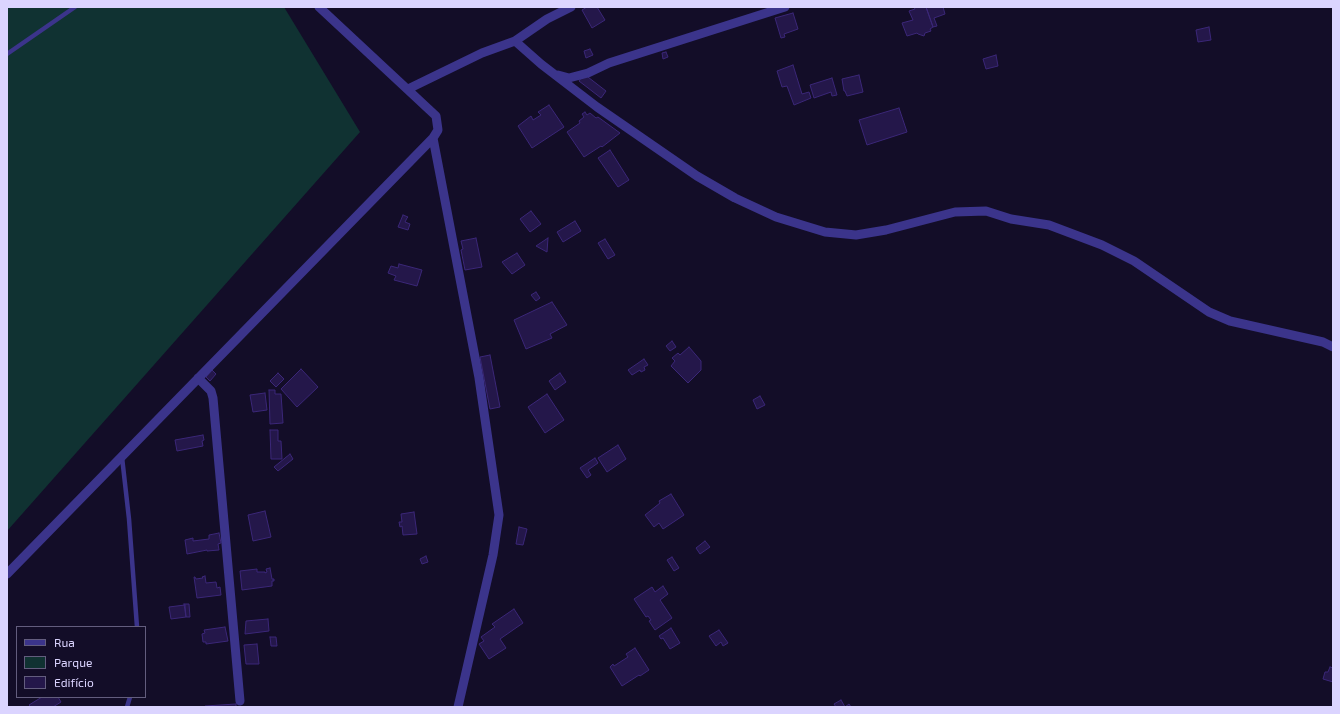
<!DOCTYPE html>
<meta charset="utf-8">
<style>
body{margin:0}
#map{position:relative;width:1340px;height:714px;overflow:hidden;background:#130d28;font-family:"Exo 2",sans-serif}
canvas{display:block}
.frame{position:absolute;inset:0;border:8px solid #dbd4ff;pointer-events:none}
.legend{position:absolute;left:16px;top:626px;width:130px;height:72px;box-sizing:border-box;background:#130d28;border:1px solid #635d7e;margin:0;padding:5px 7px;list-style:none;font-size:12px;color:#dbd4ff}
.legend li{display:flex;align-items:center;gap:8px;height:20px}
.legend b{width:20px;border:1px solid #635d7e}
</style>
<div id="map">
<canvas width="1340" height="714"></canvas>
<div class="frame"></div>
<ul class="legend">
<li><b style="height:5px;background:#3b348b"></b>Rua</li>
<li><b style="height:11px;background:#103232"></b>Parque</li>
<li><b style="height:11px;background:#24174a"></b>Edifício</li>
</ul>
</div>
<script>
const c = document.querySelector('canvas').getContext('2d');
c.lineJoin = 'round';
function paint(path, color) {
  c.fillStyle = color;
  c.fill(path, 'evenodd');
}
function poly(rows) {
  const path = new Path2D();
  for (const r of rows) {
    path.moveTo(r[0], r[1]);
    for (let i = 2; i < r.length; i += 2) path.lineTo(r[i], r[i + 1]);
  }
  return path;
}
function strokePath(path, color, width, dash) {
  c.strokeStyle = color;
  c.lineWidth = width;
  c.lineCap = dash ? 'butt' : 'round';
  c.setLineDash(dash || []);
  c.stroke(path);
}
const green = poly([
 [7,7,284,7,360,132,7,531]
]);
const building = poly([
 [587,7,597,7,605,20,592,28,582,10,587,7],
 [914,7,926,7,933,27,930,29,931,31,925,33,924,36,918,34,917,33,907,36,902,23,913,20,909,11,915,9,914,7],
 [926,7,943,7,945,14,934,18,937,26,933,27,926,7],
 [793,13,798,29,784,34,785,37,781,38,775,18,793,13],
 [1209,27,1211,40,1198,42,1196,30,1209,27],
 [590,49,593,55,586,58,584,51,590,49],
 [666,52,668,57,663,59,662,53,666,52],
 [996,55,998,66,986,69,983,59,996,55],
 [793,65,802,94,809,92,811,98,794,105,787,86,782,87,777,71,793,65],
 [584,74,606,91,601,98,579,81,584,74],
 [859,75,863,92,847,96,845,91,844,91,842,79,859,75],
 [832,78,837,95,832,96,831,92,814,98,810,85,832,78],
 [549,105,564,127,532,148,518,126,531,116,533,120,541,115,538,112,549,105],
 [899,108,907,132,867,145,859,120,899,108],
 [585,112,587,115,590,113,596,118,598,117,620,133,602,147,601,146,584,157,567,132,580,123,579,121,584,117,582,114,585,112],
 [610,150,629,180,618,187,598,158,610,150],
 [531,211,541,224,530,232,520,219,531,211],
 [403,215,408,217,407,218,405,222,410,224,408,230,398,227,403,215],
 [575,221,581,231,563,242,557,232,575,221],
 [476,238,482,267,465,270,461,250,463,249,461,241,476,238],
 [548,238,547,252,536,246,548,238],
 [605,239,615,255,608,259,598,243,605,239],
 [517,253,525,265,512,274,502,262,517,253],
 [399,264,422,270,417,286,394,280,396,276,388,273,391,266,398,268,399,264],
 [536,292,540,298,536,301,531,295,536,292],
 [552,302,567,325,550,334,552,338,526,349,514,320,552,302],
 [672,341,676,347,670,351,666,346,672,341],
 [689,347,701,361,701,370,688,383,671,366,675,361,672,358,678,353,680,355,689,347],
 [490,355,500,407,490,409,480,357,490,355],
 [644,359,648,365,644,367,645,370,641,372,640,370,632,375,628,370,644,359],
 [301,369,318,387,297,407,281,389,301,369],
 [212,370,216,374,210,381,206,377,212,370],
 [278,373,284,379,276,387,270,381,278,373],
 [560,373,566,382,555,390,549,381,560,373],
 [269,390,275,390,275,394,281,394,283,423,270,424,269,390],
 [265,393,267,410,253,412,250,395,265,393],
 [547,394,564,420,545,433,528,407,547,394],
 [760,396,765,405,757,409,753,400,760,396],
 [270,430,278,430,278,441,281,441,282,459,271,459,270,430],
 [203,435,204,440,202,441,203,446,177,451,175,440,203,435],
 [618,445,626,459,607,472,598,458,618,445],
 [290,454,293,459,278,471,274,467,290,454],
 [595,458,598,463,588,470,591,475,587,478,580,468,595,458],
 [671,494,684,515,663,529,659,523,654,527,645,515,660,503,659,501,671,494],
 [265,511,271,537,253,541,248,515,265,511],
 [414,512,417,534,403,535,402,526,400,527,399,522,402,522,401,514,414,512],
 [519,527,527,529,523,545,516,544,519,527],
 [219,533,221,543,218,544,219,550,207,551,207,550,187,554,185,540,193,538,193,541,209,539,209,535,219,533],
 [705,541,710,547,700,554,696,548,705,541],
 [426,556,428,562,422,564,420,559,426,556],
 [672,557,679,568,674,571,667,560,672,557],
 [270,568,272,579,274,579,274,581,272,581,272,586,242,590,240,571,257,569,257,572,265,572,265,573,267,572,266,569,270,568],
 [205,576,206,583,216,582,217,588,220,587,221,595,197,598,194,577,195,577,196,579,203,578,202,577,205,576],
 [663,586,668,594,660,600,672,618,655,630,649,621,651,620,648,616,646,617,634,599,652,587,655,592,663,586],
 [184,604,189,604,190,617,186,617,184,604],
 [185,605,186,617,171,619,169,607,185,605],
 [514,609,523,623,500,639,506,648,489,659,479,644,484,641,481,637,495,627,492,624,514,609],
 [268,619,269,631,245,634,246,621,268,619],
 [225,627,228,641,206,644,206,642,203,642,202,634,205,633,204,630,225,627],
 [671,628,680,643,670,649,663,638,661,639,659,636,671,628],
 [719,630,728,643,723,646,721,642,716,646,709,636,719,630],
 [270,637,276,637,277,646,271,646,270,637],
 [257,644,259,664,246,664,244,645,257,644],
 [635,648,649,670,640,676,639,675,622,686,610,667,613,664,614,666,628,657,626,654,635,648],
 [1330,667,1333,668,1333,682,1323,679,1325,672,1328,672,1330,667],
 [42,697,58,697,61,702,53,707,31,707,29,705,42,697],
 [841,700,845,707,849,704,851,707,836,707,834,704,841,700],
 [236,704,236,707,205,707,205,706,236,704]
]);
const lane = poly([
 [7,54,75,7],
 [122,457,129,519,137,627],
 [127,707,130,697]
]);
const street = poly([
 [515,41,541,64,597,107,697,176,735,198,776,217,825,232,856,235,886,230,955,212,986,211,1011,219,1049,225,1102,245,1134,261,1209,312,1230,321,1323,342,1333,347],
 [558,75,569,78,588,73,609,63,785,7],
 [408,89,482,53,515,41,547,19,571,7],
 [433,138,479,378,499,515,493,555,458,707],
 [198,378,211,391,213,398,240,701],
 [7,574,433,138,438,130,436,116,319,7]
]);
paint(green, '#103232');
paint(building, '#24174a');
strokePath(building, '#3b2778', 1);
strokePath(lane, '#3b348b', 4.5);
strokePath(street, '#3b348b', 9);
</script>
